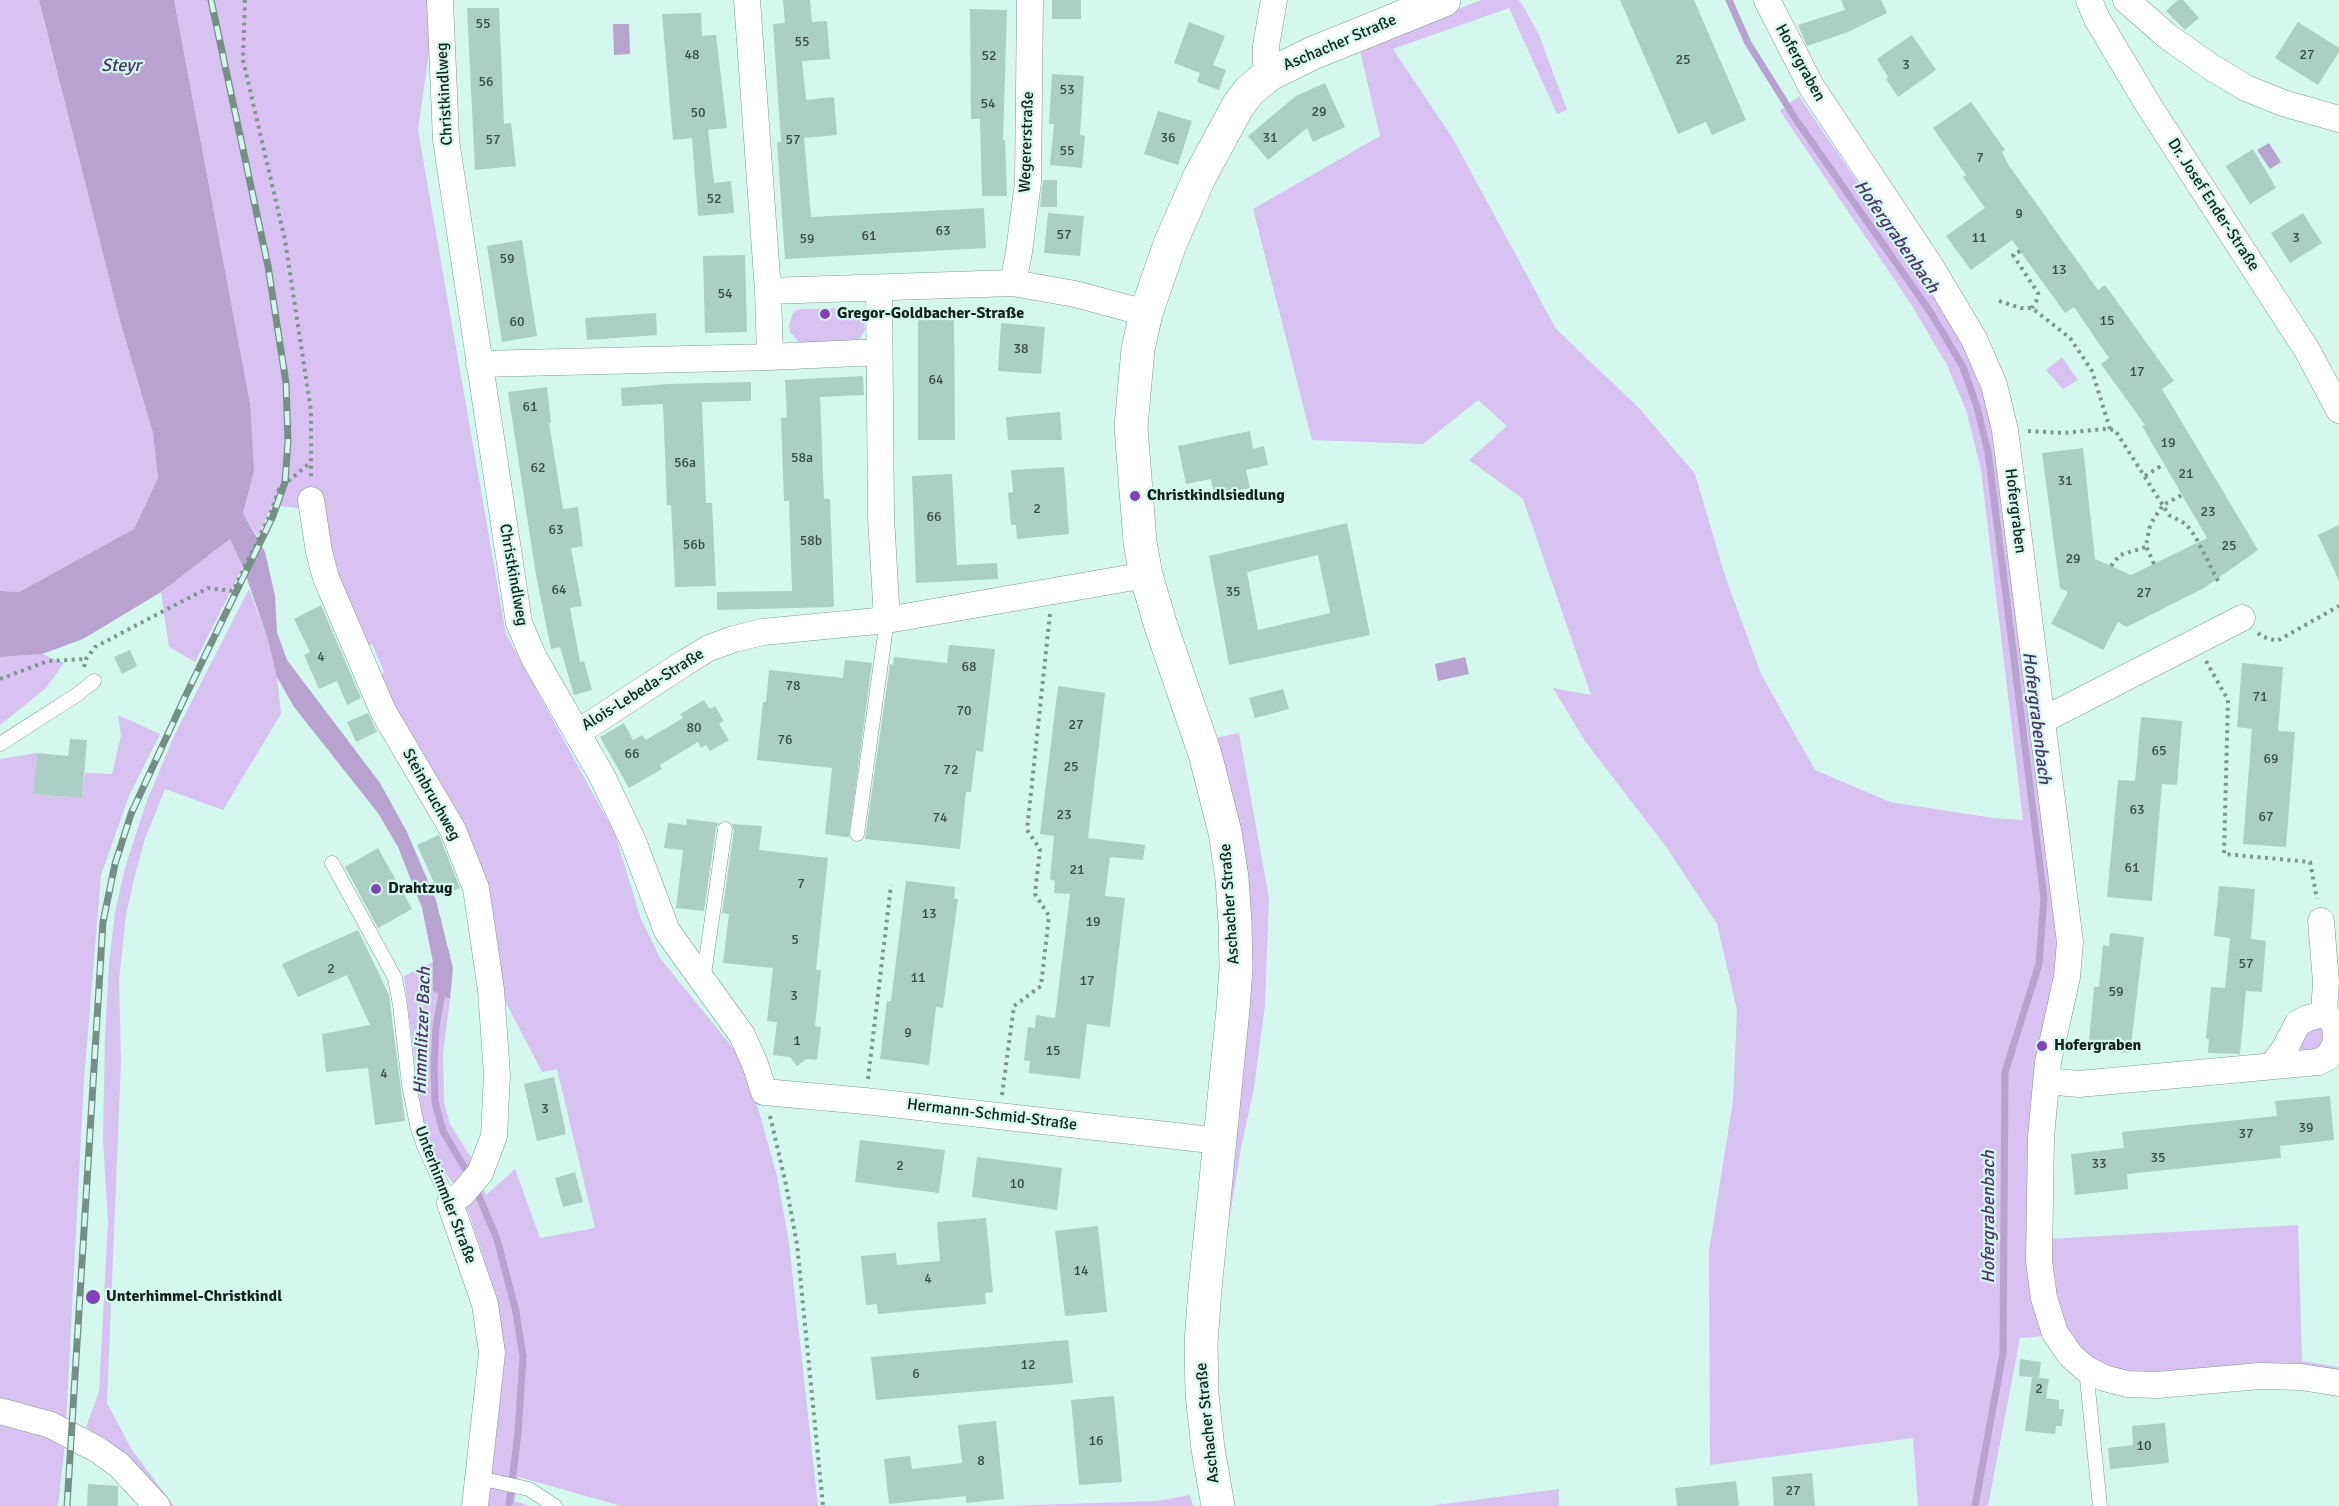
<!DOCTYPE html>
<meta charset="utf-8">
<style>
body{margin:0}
canvas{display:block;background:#d4f8ee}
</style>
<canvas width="2339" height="1506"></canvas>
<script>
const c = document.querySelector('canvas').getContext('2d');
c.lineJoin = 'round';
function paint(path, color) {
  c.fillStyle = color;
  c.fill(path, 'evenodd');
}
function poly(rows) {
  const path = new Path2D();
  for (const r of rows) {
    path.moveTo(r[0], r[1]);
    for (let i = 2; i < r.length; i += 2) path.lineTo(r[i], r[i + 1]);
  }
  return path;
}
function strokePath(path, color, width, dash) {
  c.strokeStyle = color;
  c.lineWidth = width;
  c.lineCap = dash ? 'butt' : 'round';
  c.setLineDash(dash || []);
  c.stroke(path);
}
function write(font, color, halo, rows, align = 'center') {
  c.font = font + ' Signika,sans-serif';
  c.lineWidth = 4.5;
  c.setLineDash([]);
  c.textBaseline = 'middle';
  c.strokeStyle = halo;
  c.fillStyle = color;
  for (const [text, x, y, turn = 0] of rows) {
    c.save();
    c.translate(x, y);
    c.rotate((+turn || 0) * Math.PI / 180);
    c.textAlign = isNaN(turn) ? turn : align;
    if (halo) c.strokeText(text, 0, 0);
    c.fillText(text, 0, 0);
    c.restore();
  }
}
const green = poly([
 [0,0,39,0,120,321,153,433,158,478,134,529,19,592,0,591],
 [174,0,428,0,429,52,418,130,506,634,615,834,641,919,660,958,737,1053,758,1108,777,1176,789,1243,818,1506,621,1506,519,1477,515,1501,530,1506,482,1506,492,1298,484,1258,468,1211,455,1186,439,1164,428,1140,421,1109,404,976,433,962,433,990,450,999,443,1054,444,1102,450,1124,475,1164,486,1195,515,1169,540,1238,595,1228,557,1069,542,1072,503,997,423,765,379,675,384,672,372,644,362,647,339,588,321,511,272,505,258,537,243,513,250,403],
 [1481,0,1518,0,1522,4,1539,35,1567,110,1557,114,1509,8,1393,49,1452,137,1556,329,1640,409,1695,474,1725,576,1761,674,1815,770,1890,802,1993,818,2023,820,1981,470,1966,410,1947,365,1911,304,1780,111,1799,96,1951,320,1977,369,1990,406,2060,938,2032,1297,2043,1336,2020,1338,1988,1506,1918,1506,1913,1438,1710,1465,1709,1251,1733,1101,1737,1010,1717,924,1667,848,1585,741,1553,688,1591,695,1523,499,1469,460,1507,426,1478,400,1423,444,1312,440,1253,209,1380,136,1360,51,1385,38],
 [858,308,863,309,865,330,860,338,855,341,802,345,790,332,789,325,793,313,798,309],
 [2062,357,2078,380,2063,389,2046,370],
 [230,539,243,567,195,662,169,647,161,592],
 [249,589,268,640,277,676,281,714,223,810,165,789,145,839,135,875,126,915,119,980,121,1062,107,1403,132,1450,174,1506,170,1506,151,1483,117,1449,86,1427,99,1392,108,1222,103,1140,105,1038,109,964,115,912,125,868,146,803,174,736],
 [42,654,64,663,46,688,0,725,0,657],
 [118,715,160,734,129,796,101,875,84,1080,65,1443,58,1506,0,1506,0,759,37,753,33,794,82,798,85,773,112,774,121,736],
 [1239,733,1269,898,1265,1005,1254,1088,1241,1148,1225,1247,1212,1398,1236,1105,1211,739],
 [2324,1027,2325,1054,2302,1051,2298,1046,2298,1034],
 [2298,1225,2302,1361,2339,1367,2339,1373,2140,1375,2088,1360,2058,1322,2048,1239],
 [1559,1489,1559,1506,1431,1506,1436,1505],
 [1190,1495,1193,1506,1004,1506,1157,1501]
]);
const water = poly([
 [39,0,174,0,250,403,254,470,243,513,265,552,275,596,277,632,287,660,380,783,407,832,436,900,453,968,450,999,433,991,433,962,422,908,398,847,378,813,294,707,277,677,268,640,243,567,230,539,161,592,83,639,42,654,0,657,0,591,19,592,134,529,158,478,153,433,120,321],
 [613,24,629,24,630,54,614,55],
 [2269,143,2281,162,2270,169,2257,150],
 [1465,657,1469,674,1438,681,1435,664]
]);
const stream = poly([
 [1729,0,1748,43,1795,118,1931,313,1963,367,1977,407,1988,452,2044,898,2039,964,2005,1072,2003,1353,1975,1506],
 [443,987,436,1027,434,1066,435,1102,443,1131,470,1177],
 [475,1187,497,1239,516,1312,523,1357,518,1433,509,1506]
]);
const building = poly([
 [783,0,810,0,812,22,827,21,830,59,802,61,806,100,834,97,837,135,804,138,811,217,984,208,986,248,785,259,777,142,781,142,773,24,785,23],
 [1052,0,1081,0,1081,19,1052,19],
 [1620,0,1694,0,1746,120,1712,135,1706,122,1678,134],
 [1841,0,1881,0,1887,13,1848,32,1807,46,1798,25,1845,10],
 [2178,0,2183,0,2199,18,2185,30,2166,11],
 [467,8,499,8,504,124,511,123,516,166,475,170],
 [970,9,1007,10,1003,140,1005,140,1007,196,982,196,980,119,971,119],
 [701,13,702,36,716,35,727,128,708,130,714,183,731,181,734,213,698,216,692,138,673,140,662,14],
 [1189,22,1225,36,1213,65,1226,70,1219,90,1197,82,1200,73,1174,63],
 [2298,22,2339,48,2339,52,2318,85,2275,58],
 [1912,35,1936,70,1898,97,1886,79,1888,77,1877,59],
 [1052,74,1084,76,1080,135,1085,136,1082,168,1050,165,1054,124,1049,124],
 [1325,83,1345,127,1313,142,1307,128,1268,160,1248,136,1296,96],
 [1971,102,2005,150,2002,152,2008,164,2098,290,2105,285,2174,381,2162,389,2258,550,2204,588,2127,627,2118,622,2103,650,2051,624,2068,592,2060,588,2042,453,2083,448,2095,559,2131,575,2207,538,2142,426,2145,425,2101,364,2109,358,2074,307,2065,313,2012,240,1971,270,1946,236,1985,208,1963,177,1966,175,1933,128],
 [1158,111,1192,121,1178,165,1144,154],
 [2253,149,2276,188,2250,204,2226,166],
 [1043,180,1057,180,1057,207,1040,207],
 [1048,213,1084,216,1080,256,1044,253],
 [2303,213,2322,243,2290,263,2271,233],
 [522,240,537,336,502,342,487,246],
 [745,255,747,332,705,333,703,256],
 [656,313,657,335,587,340,585,318],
 [918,320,954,320,955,440,918,440],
 [1001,323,1045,327,1041,374,998,371],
 [863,376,864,395,820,397,824,499,830,499,834,607,717,610,717,592,792,591,789,501,784,501,781,418,787,417,785,380],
 [751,382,751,401,702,402,706,503,712,503,716,586,675,587,671,505,667,505,663,404,622,406,621,388,668,384],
 [547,387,551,423,549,423,563,509,578,507,583,546,571,548,582,606,570,608,580,662,584,661,592,690,574,695,560,647,551,649,536,575,508,392],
 [1060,412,1062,440,1008,440,1006,417],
 [1250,431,1253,449,1264,446,1268,465,1246,470,1250,488,1214,495,1211,479,1186,484,1178,446],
 [1064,467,1069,534,1017,539,1016,525,1011,525,1008,493,1013,492,1011,470],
 [952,474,957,565,997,563,998,579,916,583,912,476],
 [1347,523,1370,635,1229,665,1209,556],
 [1318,555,1330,613,1258,630,1247,572],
 [2339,525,2339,581,2318,535],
 [321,605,361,698,347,705,337,681,319,689,304,655,310,652,294,619],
 [949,645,995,649,983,752,976,751,971,792,966,792,960,849,865,839,890,664,893,665,894,657,947,663],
 [130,650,137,666,122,674,114,657],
 [845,660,872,663,849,837,845,837,825,834,832,768,757,760,763,702,766,702,769,670,843,678],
 [2242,663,2283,667,2278,731,2295,732,2286,847,2243,844,2252,729,2237,727],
 [1058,686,1105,693,1088,838,1145,845,1143,860,1110,857,1105,896,1125,898,1110,1027,1087,1024,1080,1079,1029,1073,1030,1061,1024,1060,1028,1027,1035,1028,1036,1015,1055,1018,1070,894,1054,893,1055,881,1050,879,1054,836,1040,834],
 [1283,689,1289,709,1255,718,1249,698],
 [704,700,710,709,715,706,724,721,719,724,729,740,710,751,706,745,701,748,698,742,660,765,662,769,629,788,600,737,624,723,633,740,642,735,646,740,683,718,680,714],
 [368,713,377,732,356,742,347,722],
 [2141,717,2182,721,2177,785,2162,784,2152,901,2107,897,2118,780,2135,781],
 [70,739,87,740,82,798,33,794,37,753,68,756],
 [687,819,719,823,716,828,704,911,676,908,683,850,664,848,668,823,686,825],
 [732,824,762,826,759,850,828,858,816,970,821,970,815,1026,821,1027,817,1060,806,1059,797,1066,790,1057,773,1055,777,1022,767,1021,773,968,723,963,729,914,722,913,734,830],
 [439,835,460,888,446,894,439,894,417,845],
 [378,848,412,909,378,928,345,867],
 [906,881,955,887,954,899,958,899,943,1008,936,1007,929,1065,880,1059,887,1001,891,1001],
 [2219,886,2255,889,2251,939,2266,941,2262,992,2246,991,2240,1054,2208,1053,2209,1039,2206,1039,2211,987,2225,988,2230,938,2214,936],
 [358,930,389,995,405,1121,375,1125,368,1068,326,1072,322,1034,370,1025,347,975,298,997,282,964],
 [2110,933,2144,937,2130,1053,2094,1050,2095,1041,2089,1041,2094,987,2099,987,2103,945,2109,946],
 [554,1077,566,1134,537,1141,524,1084],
 [2330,1096,2334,1140,2280,1146,2281,1158,2127,1174,2128,1189,2075,1195,2071,1154,2124,1148,2122,1132,2277,1116,2275,1101],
 [860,1140,945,1150,939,1193,855,1182],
 [977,1157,1062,1168,1057,1210,972,1197],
 [575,1172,583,1202,563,1207,555,1178],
 [986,1218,993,1292,985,1293,986,1304,878,1314,877,1304,866,1305,861,1256,896,1253,897,1265,940,1261,937,1222],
 [1098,1226,1107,1312,1065,1316,1055,1231],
 [1068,1340,1073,1383,876,1400,871,1357],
 [2020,1359,2041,1362,2039,1378,2019,1376],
 [2032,1377,2049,1379,2046,1398,2059,1400,2059,1409,2064,1409,2062,1426,2056,1426,2055,1434,2025,1431],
 [1114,1396,1122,1482,1079,1485,1071,1400],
 [996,1421,1004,1499,966,1503,966,1496,889,1504,884,1459,910,1456,912,1469,962,1463,958,1425],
 [2165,1423,2169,1463,2110,1469,2108,1448,2133,1445,2132,1426],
 [1812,1473,1815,1506,1774,1506,1772,1477],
 [1736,1481,1739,1506,1677,1506,1675,1488],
 [88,1484,118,1486,118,1506,87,1506]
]);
const path = poly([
 [245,0,243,60,285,240,311,411,311,478],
 [2020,251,2013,255,2038,293,2036,302,2032,308],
 [1999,301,2021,308,2032,308,2070,338,2092,371,2110,429],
 [2028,431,2064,433,2103,429,2115,430,2169,515,2186,524,2195,536,2218,581],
 [2145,476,2164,464],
 [2154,564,2146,546,2150,525,2163,505,2182,495],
 [2111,566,2120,555,2146,547],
 [2258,633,2261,636,2277,641,2339,606],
 [2206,661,2228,700,2224,854,2310,862,2317,899],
 [84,667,86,659,95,647,152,617,208,588,233,591,269,517,279,489,311,462],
 [0,679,48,661,86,659],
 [868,1079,891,885],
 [1002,1095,1014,1006,1041,986,1049,916,1035,894,1040,849,1027,830,1050,614],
 [770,1116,785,1180,797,1244,823,1506]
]);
const lane = poly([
 [0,744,78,694,94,681],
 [857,834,887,620],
 [332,863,395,978,400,1005,409,1085,417,1125,424,1146,450,1203],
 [703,981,725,829],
 [2086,1369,2100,1506],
 [479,1478,529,1489,555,1506]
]);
const street = poly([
 [440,0,446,140,519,623,534,658,602,776,633,841,667,931,742,1035,755,1064,764,1092,865,1101,1220,1141],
 [747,0,768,291,770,357],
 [1767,0,1811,86,1931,267,1974,339,1994,385,2005,430,2070,942,2067,977,2048,1062,2041,1137,2039,1261,2044,1298,2055,1333,2071,1356,2086,1369,2104,1378,2127,1384,2157,1385,2260,1376,2301,1377,2339,1383],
 [2089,0,2097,19,2149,106,2307,350,2339,410],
 [2126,0,2167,36,2211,67,2246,88,2283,103,2339,119],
 [1270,74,1266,63,1266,46,1274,0],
 [1013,283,1019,252,1028,182,1030,0],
 [879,289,881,517,887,620],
 [768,291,1013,283,1075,294,1146,313],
 [479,364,770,357,879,352],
 [311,500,319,552,326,578,383,711,453,830,476,888,491,990,497,1075,494,1136,480,1173,462,1194,450,1203,485,1304,492,1353,475,1506],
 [2043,720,2242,618],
 [577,733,686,662,709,648,734,639,763,632,887,620,1146,575],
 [2321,921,2326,982,2324,1014],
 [2046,1081,2079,1084,2318,1062,2328,1057,2336,1044,2335,1023,2324,1014,2308,1018,2298,1023,2285,1048,2272,1066],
 [0,1411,51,1425,98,1450,119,1465,157,1506]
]);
const secondary = poly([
 [1218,1506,1208,1449,1202,1394,1201,1343,1205,1289,1233,1009,1236,968,1235,923,1232,878,1225,832,1205,754,1160,623,1146,575,1140,542,1131,427,1138,349,1146,313,1170,244,1200,176,1238,106,1250,90,1270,74,1313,53,1444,0]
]);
const rail = poly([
 [67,1506,103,922,115,864,131,814,184,699,273,516,285,482,288,442,286,383,268,266,211,0]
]);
const markers = [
 [825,314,6,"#8243b8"],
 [1135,496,6,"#8243b8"],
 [376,889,6,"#8243b8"],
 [2042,1046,6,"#8243b8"],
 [93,1297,8,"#8243b8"]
];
const numberNames = [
 ["55",483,24],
 ["55",802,42],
 ["48",692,55],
 ["27",2307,55],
 ["52",989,56],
 ["25",1683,60],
 ["3",1906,65],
 ["56",486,82],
 ["53",1067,90],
 ["54",988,104],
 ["29",1319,112],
 ["50",698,113],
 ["36",1168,138],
 ["31",1270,138],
 ["57",493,140],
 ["57",793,140],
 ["55",1067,151],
 ["7",1980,158],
 ["52",714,199],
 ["9",2019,214],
 ["63",943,231],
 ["57",1064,235],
 ["61",869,236],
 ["11",1979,238],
 ["3",2296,238],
 ["59",807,239],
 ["59",507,259],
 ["13",2059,270],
 ["54",725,294],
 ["15",2107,321],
 ["60",517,322],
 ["38",1021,349],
 ["17",2137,372],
 ["64",936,380],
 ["61",530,407],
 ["19",2168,443],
 ["58a",802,458],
 ["56a",685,463],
 ["62",538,468],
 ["21",2186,474],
 ["31",2065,481],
 ["2",1037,509],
 ["23",2208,512],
 ["66",934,517],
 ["63",556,530],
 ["58b",811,541],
 ["56b",694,545],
 ["25",2229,546],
 ["29",2073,559],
 ["64",559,590],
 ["35",1233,592],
 ["27",2144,593],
 ["4",321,657],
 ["68",969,667],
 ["78",793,686],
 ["71",2260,697],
 ["70",964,711],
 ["27",1076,725],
 ["80",694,728],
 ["76",785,740],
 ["65",2159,751],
 ["66",632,754],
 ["69",2271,759],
 ["25",1071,767],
 ["72",951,770],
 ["63",2137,810],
 ["23",1064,815],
 ["67",2266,817],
 ["74",940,818],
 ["61",2132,868],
 ["21",1077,870],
 ["7",801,884],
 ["13",929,914],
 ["19",1093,922],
 ["5",795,940],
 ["57",2246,964],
 ["2",331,969],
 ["11",918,978],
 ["17",1087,981],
 ["59",2116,992],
 ["3",794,996],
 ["9",908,1033],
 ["1",797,1041],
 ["15",1053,1051],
 ["4",384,1074],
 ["3",545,1109],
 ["39",2306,1128],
 ["37",2246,1134],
 ["35",2158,1158],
 ["33",2099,1164],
 ["2",900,1166],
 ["10",1017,1184],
 ["14",1081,1271],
 ["4",928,1279],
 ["12",1028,1365],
 ["6",916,1374],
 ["2",2039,1389],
 ["16",1096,1441],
 ["10",2144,1446],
 ["8",981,1461],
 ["27",1793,1491]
];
const streetNames = [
 ["Aschacher Straße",1340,43,-23],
 ["Hofergraben",1800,63,61],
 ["Christkindlweg",445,94,-93],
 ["Wegererstraße",1027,142,-88],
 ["Dr. Josef Ender-Straße",2213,205,57],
 ["Hofergraben",2015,511,83],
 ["Christkindlweg",513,575,80],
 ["Alois-Lebeda-Straße",643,690,-32],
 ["Steinbruchweg",431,795,61],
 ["Aschacher Straße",1230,904,-94],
 ["Hermann-Schmid-Straße",992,1115,7],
 ["Unterhimmler Straße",445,1195,69],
 ["Aschacher Straße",1208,1423,-96]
];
const poiNames = [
 ["Gregor-Goldbacher-Straße",837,314],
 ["Christkindlsiedlung",1147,496],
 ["Drahtzug",388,889],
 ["Hofergraben",2054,1046],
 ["Unterhimmel-Christkindl",106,1297]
];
const waterNames = [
 ["Steyr",121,66],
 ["Hofergrabenbach",1896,237,55],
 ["Hofergrabenbach",2036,718,83],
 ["Himmlitzer Bach",423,1031,-88],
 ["Hofergrabenbach",1989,1217,-90]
];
paint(green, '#d7c2f1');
paint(water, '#b8a2d0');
strokePath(stream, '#b8a2d0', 7);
paint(building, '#abcec5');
strokePath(lane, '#799b93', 15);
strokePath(street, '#799b93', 27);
strokePath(secondary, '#799b93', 34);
strokePath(path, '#7c968e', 4, [3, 4.5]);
strokePath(lane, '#fff', 14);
strokePath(street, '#fff', 26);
strokePath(secondary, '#fff', 33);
strokePath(rail, '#758f87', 7);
strokePath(rail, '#d4f8ee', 4.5, [14]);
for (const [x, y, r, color] of markers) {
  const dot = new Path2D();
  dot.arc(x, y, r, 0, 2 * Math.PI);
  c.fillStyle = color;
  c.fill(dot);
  strokePath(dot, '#d4f8ee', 2);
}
write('14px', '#394c47', null, numberNames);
write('16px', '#13211d', '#d4f8ee', streetNames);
write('bold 16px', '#13211d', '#d4f8ee', poiNames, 'left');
write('italic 18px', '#4e316a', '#d4f8ee', waterNames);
</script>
